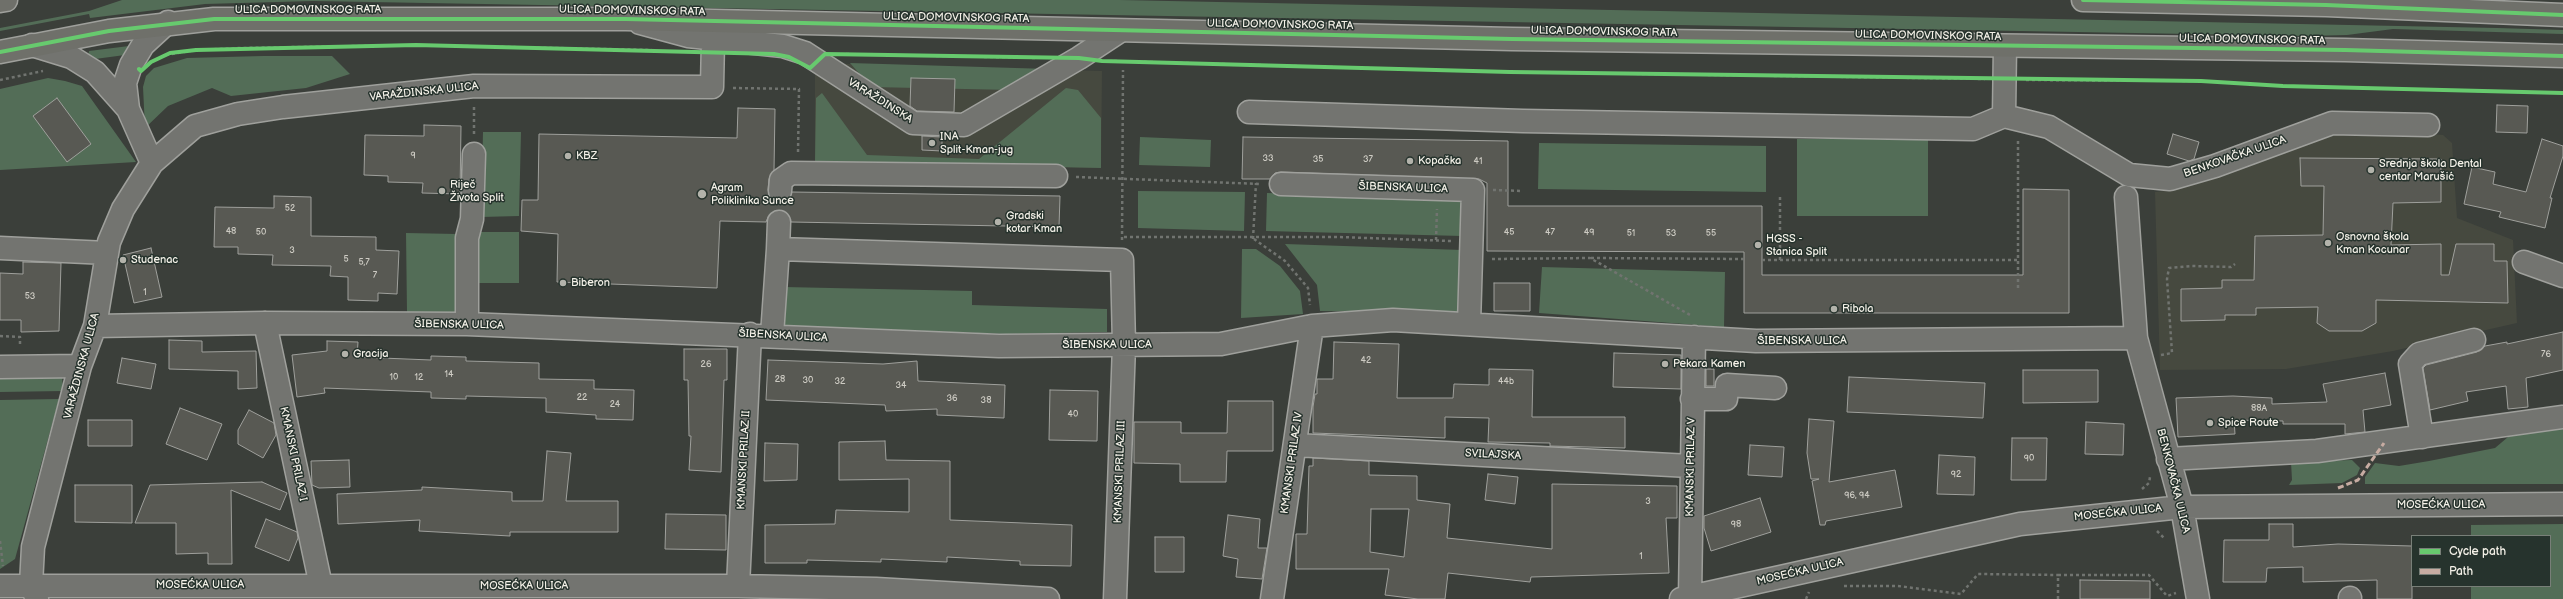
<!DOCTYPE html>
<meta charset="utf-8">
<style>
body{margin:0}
#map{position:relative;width:2563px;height:599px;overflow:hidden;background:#3b3f3a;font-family:"Balsamiq Sans",sans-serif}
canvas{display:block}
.legend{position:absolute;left:2411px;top:535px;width:140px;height:52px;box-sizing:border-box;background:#26332d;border:1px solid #787f78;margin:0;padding:5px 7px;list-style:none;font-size:12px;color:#f4f1e8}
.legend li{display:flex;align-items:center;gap:8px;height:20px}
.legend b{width:20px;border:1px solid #787f78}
</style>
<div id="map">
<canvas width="2563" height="599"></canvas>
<ul class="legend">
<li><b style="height:5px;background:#67ca6e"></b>Cycle path</li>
<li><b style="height:5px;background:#c7aca2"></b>Path</li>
</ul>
</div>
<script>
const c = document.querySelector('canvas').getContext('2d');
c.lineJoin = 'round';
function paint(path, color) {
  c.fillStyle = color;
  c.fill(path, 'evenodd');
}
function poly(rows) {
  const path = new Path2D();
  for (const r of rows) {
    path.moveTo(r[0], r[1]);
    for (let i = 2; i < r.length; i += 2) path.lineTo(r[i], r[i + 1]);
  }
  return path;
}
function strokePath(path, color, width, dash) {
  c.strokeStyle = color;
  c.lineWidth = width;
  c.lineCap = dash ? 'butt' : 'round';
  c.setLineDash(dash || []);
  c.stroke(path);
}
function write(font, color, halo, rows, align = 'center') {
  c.font = font + ' "Balsamiq Sans",sans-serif';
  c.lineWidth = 3;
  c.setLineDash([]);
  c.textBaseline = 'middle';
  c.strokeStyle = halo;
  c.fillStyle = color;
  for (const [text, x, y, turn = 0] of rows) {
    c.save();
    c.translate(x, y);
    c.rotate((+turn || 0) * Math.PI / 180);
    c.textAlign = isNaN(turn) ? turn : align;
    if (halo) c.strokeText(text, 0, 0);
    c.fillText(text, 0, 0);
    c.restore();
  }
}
const built = poly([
 [815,63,1102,71,1101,168,815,162],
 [2349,128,2443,135,2452,143,2457,218,2513,240,2517,323,2393,351,2286,369,2160,370,2155,192,2172,190,2314,136]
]);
const green = poly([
 [122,0,1120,0,2497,28,2563,30,2563,34,2393,29,2347,35,2305,36,313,1,205,4,90,18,89,14,0,31,0,28,89,11],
 [129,46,131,48,125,55,95,59,88,57,89,51],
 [263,56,332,56,350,74,306,88,231,96,212,88,168,106,145,128,143,87,146,76,154,68,187,58],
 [850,63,1049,69,1013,90,871,87],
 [48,78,65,81,82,86,136,162,0,170,0,89],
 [1066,88,1078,90,1101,118,1101,168,815,162,816,98,822,93,867,155,979,159],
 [483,132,521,132,519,216,481,217],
 [1140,137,1211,140,1210,167,1139,165],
 [1797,139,1928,139,1928,216,1797,216],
 [1539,143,1766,146,1766,192,1538,189],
 [1138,191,1245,192,1244,231,1138,228],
 [1267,193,1461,198,1462,236,1266,231],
 [478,232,519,232,519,283,478,283],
 [406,233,457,234,459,313,407,312],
 [1285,244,1462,250,1460,313,1320,311,1317,285],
 [1242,249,1256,249,1280,266,1300,291,1303,314,1241,318],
 [1542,267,1725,272,1724,327,1539,313],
 [784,287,972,291,972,305,1107,309,1107,332,1006,334,784,326],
 [62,376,63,391,0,392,0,377],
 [59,399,15,559,0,569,0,400],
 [2563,426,2563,484,2365,484,2365,477,2375,463,2399,466,2429,461,2495,448,2508,437,2522,431,2559,429],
 [2352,460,2360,468,2357,475,2342,483,2289,485,2292,480,2291,462],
 [2563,524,2563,599,2471,599,2471,586,2550,586,2550,536,2471,536,2471,525]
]);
const building = poly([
 [911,78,955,79,954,112,917,111,910,106,911,78],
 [57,98,91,144,67,162,33,116,57,98],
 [2497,105,2528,106,2527,133,2496,132,2497,105],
 [738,108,775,109,774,170,769,179,768,190,773,201,786,202,792,192,1060,196,1059,227,791,222,786,212,779,210,769,215,766,222,720,221,717,288,557,282,558,234,521,231,522,200,538,200,539,134,737,138,738,108],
 [424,125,461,126,460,194,422,193,423,183,388,182,388,176,364,175,365,135,424,136,424,125],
 [2173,134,2199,142,2194,159,2189,161,2167,154,2173,134],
 [922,136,942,137,942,151,922,150,922,136],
 [1243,137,1508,141,1508,206,1762,206,1762,275,2023,275,2023,189,2069,190,2069,313,1744,313,1744,252,1487,251,1487,183,1479,179,1281,172,1275,173,1270,179,1242,179,1243,137],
 [2542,139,2563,146,2563,156,2550,198,2552,198,2545,228,2499,217,2501,212,2464,204,2472,167,2495,172,2493,184,2526,192,2542,139],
 [2300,158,2441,159,2441,202,2393,203,2391,245,2441,244,2441,275,2449,275,2456,244,2494,244,2494,261,2507,261,2508,303,2376,300,2376,323,2362,331,2329,331,2317,323,2318,307,2256,308,2256,315,2225,315,2225,320,2181,321,2181,289,2222,288,2222,280,2254,280,2255,236,2323,235,2324,186,2301,186,2300,158],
 [274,196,311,197,311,236,376,237,376,250,399,251,397,294,378,293,378,301,348,300,348,277,330,276,331,266,272,265,273,255,238,254,238,247,214,247,215,207,274,208,274,196],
 [151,248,162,297,134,303,123,255,151,248],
 [23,262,61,263,59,331,21,332,21,320,0,320,0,273,23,274,23,262],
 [1494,283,1530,283,1530,311,1494,311,1494,283],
 [2563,332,2563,370,2526,378,2528,407,2508,409,2506,386,2466,392,2468,401,2430,410,2423,368,2426,365,2477,352,2485,346,2507,342,2507,344,2563,332],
 [169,340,202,341,202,352,256,351,257,388,238,389,238,371,169,369,169,340],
 [327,341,358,342,357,357,431,360,431,356,466,357,466,361,539,363,539,379,594,380,594,389,634,390,633,420,596,419,596,415,546,412,546,398,466,396,466,399,431,398,431,392,324,388,325,393,297,397,292,355,327,351,327,341],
 [1334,342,1399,344,1397,398,1453,398,1454,384,1489,385,1489,369,1533,370,1532,417,1625,417,1625,448,1550,446,1550,443,1488,442,1489,418,1445,417,1445,438,1313,433,1313,407,1315,394,1317,394,1317,379,1333,379,1334,342],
 [684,349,727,349,727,380,724,380,721,472,689,470,691,436,689,436,688,380,684,380,684,349],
 [1614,353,1681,355,1681,389,1613,387,1614,353],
 [122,358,156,364,151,389,117,383,122,358],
 [768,360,883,364,917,361,918,381,1005,385,1004,418,937,415,937,409,886,411,885,405,766,400,768,360],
 [1706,369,1714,369,1714,386,1706,386,1706,369],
 [2023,370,2098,370,2098,402,2023,403,2023,370],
 [2385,373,2391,405,2363,410,2365,432,2345,434,2345,424,2283,424,2283,421,2234,420,2235,434,2178,437,2176,398,2233,396,2272,398,2272,404,2327,402,2323,384,2385,373],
 [1849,377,1985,383,1983,418,1847,412,1849,377],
 [1050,390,1098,391,1097,441,1049,440,1050,390],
 [1228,401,1273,401,1273,451,1227,451,1226,482,1180,482,1180,464,1134,463,1134,422,1181,422,1181,433,1227,433,1228,401],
 [180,408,222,424,207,460,166,444,180,408],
 [249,410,274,423,276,435,263,458,238,444,238,430,249,410],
 [1809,419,1834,421,1829,482,1895,470,1902,507,1826,521,1825,525,1820,525,1812,481,1819,479,1811,479,1807,453,1809,419],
 [88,420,132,420,132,446,88,446,88,420],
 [2086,422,2124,424,2123,455,2085,454,2086,422],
 [2012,438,2047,438,2046,480,2011,480,2012,438],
 [885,441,886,460,950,461,950,520,1072,525,1071,566,1020,565,1020,561,947,557,947,562,881,559,881,562,807,560,807,563,765,563,765,525,835,524,836,510,909,512,909,479,839,480,839,442,885,441],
 [765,443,798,444,797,480,764,481,765,443],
 [1750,445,1784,447,1782,477,1748,475,1750,445],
 [547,451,571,453,566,501,618,501,618,532,510,532,510,536,419,531,420,520,338,524,337,494,422,490,422,487,512,492,512,501,543,501,547,451],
 [1939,455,1975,457,1974,495,1937,494,1939,455],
 [1313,458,1369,461,1369,475,1417,476,1417,500,1450,504,1447,538,1552,549,1552,484,1677,486,1677,518,1666,518,1669,573,1531,577,1530,582,1448,573,1445,599,1418,599,1385,595,1389,569,1296,569,1296,534,1307,534,1309,466,1313,466,1313,458],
 [1371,509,1409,509,1404,557,1370,552,1371,509],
 [349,460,350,487,319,488,312,485,311,461,349,460],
 [1488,474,1518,477,1515,504,1485,500,1488,474],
 [262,482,287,493,280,510,231,490,232,564,208,564,208,553,176,554,176,523,135,523,150,485,262,482],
 [75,485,132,485,132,523,75,522,75,485],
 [1760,498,1771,532,1711,551,1704,528,1704,516,1760,498],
 [666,514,726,515,726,550,665,549,666,514],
 [1228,515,1260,519,1258,548,1267,548,1262,579,1236,577,1238,559,1223,556,1228,515],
 [266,519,297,532,298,538,289,561,255,547,266,519],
 [2269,524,2293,524,2293,547,2338,544,2412,546,2412,599,2377,599,2377,580,2303,582,2303,567,2267,568,2266,582,2223,582,2224,540,2269,540,2269,524],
 [1155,537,1184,537,1184,572,1155,572,1155,537],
 [2080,580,2150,581,2150,599,2080,599,2080,580]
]);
const minorTunnel = poly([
 [779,222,780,191]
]);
const path = poly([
 [846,54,1035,58],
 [166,55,196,50,240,48,416,45,652,50],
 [1114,61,1510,72,1985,79],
 [0,80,43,71],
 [2026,80,2201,81,2283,86,2563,93],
 [733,88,799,89,798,153],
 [474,134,474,107],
 [2018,141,2018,289],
 [1076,177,1261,184],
 [1493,190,1523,191],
 [1780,197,1780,260],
 [1124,237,1339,237,1451,241],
 [1253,239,1256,183],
 [1254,239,1285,261,1308,288,1310,305],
 [1122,240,1123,70],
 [1436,240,1437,209],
 [1591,258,1744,259],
 [1492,259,1590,258,1690,315],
 [1762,260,2018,260],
 [0,336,20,337,20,347],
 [2161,355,2172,353,2167,279,2169,268,2192,266,2231,267,2235,264],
 [2142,489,2149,483,2150,477],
 [2157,531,2165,539],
 [0,541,3,566],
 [1844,586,1898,586,1961,594,1978,574,2058,575],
 [1806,599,1809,592],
 [2058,599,2058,575,2149,575,2167,596,2176,593]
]);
const minor = poly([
 [640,23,688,36,783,46,805,53,913,123,964,125,1079,58,1120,31],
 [32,45,71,57,95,72,128,109,152,163],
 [128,109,125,83,131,65,143,45,168,22],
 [1249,112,1523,121,1973,129,2004,116],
 [2004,116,2049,127,2129,175,2170,179,2215,166,2332,123,2428,125],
 [2004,116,2005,46],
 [1281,184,1473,190,1469,324],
 [780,191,781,180,791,173,1056,176],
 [2126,197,2136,338,2182,507,2198,599],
 [0,248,107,253],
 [778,249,779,222],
 [2524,262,2563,276],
 [265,323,321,586],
 [467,324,467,238,472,219,474,154],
 [95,326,265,323,467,324,999,346,1221,344,1312,326,1393,320,1756,341,2136,338],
 [772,335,778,249,1122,260,1124,345,1115,599],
 [0,367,80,366],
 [1692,399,1726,399,1727,385,1775,388],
 [2422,437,2410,364,2419,354,2474,340],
 [1295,445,1690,466],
 [2168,459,2317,451,2563,417],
 [0,586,738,586,876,589,1048,599],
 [738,586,750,334],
 [1690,597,1694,337],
 [37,599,31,585,33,547,80,366,95,326,109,242,123,209,152,163,195,126,238,114,283,107,474,86,712,87,713,40],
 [1272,599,1312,326],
 [1681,599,2020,524,2182,507,2563,504],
 [2350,599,2350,598]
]);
const major = poly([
 [2083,0,2326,5,2563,15],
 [0,1,6,0],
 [0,52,109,31,214,19,626,19,1512,39,2345,50,2563,56]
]);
const quiet = poly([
 [2338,488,2358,480,2384,443]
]);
const cycleway = poly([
 [2083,0,2326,5,2563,15],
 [0,52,109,31,214,19,626,19,1512,39,2345,50,2563,56],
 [139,69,141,71,151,62,170,53,196,50,416,45,774,54,789,57,810,68,825,54,1079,58,1102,61,1510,72,2201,81,2283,86,2563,93]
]);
const markers = [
 [932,143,4,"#b3b3ab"],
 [568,156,4,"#b3b3ab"],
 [1410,161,4,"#b3b3ab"],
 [2371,170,4,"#b3b3ab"],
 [442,191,4,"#b3b3ab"],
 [702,194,5,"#b3b3ab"],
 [998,222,4,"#b3b3ab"],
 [2328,243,4,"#b3b3ab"],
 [1758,245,4,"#b3b3ab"],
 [123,260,4,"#b3b3ab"],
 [563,283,4,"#b3b3ab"],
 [1834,309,4,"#b3b3ab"],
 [345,354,4,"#b3b3ab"],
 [1665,364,4,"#b3b3ab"],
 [2210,423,4,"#b3b3ab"]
];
const numberNames = [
 ["9",413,156],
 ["33",1268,159],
 ["35",1318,160],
 ["37",1368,160],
 ["41",1478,162],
 ["52",290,209],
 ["48",231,232],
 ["50",261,233],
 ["45",1509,233],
 ["47",1550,233],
 ["49",1589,233],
 ["51",1631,234],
 ["53",1671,234],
 ["55",1711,234],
 ["3",292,251],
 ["5",346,260],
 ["5,7",364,263],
 ["7",375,276],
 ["1",145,293],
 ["53",30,297],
 ["76",2546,355],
 ["42",1366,361],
 ["26",706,365],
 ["14",449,375],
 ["10",394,378],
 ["12",419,378],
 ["28",780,380],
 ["30",808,381],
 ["32",840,382],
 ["44b",1506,382],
 ["34",901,386],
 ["22",582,398],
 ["36",952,399],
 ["38",986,401],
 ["24",615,405],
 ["88A",2259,409],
 ["40",1073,415],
 ["90",2029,459],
 ["92",1956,475],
 ["96, 94",1857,496],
 ["3",1648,502],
 ["98",1736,525],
 ["1",1641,557]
];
const streetNames = [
 ["ULICA DOMOVINSKOG RATA",308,10],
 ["ULICA DOMOVINSKOG RATA",632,11,1],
 ["ULICA DOMOVINSKOG RATA",956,18,1],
 ["ULICA DOMOVINSKOG RATA",1280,25,1],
 ["ULICA DOMOVINSKOG RATA",1604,32,1],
 ["ULICA DOMOVINSKOG RATA",1928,36,1],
 ["ULICA DOMOVINSKOG RATA",2252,40,1],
 ["VARAŽDINSKA ULICA",424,92,-6],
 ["VARAŽDINSKA",880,101,32],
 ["BENKOVAČKA ULICA",2235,157,-19],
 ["ŠIBENSKA ULICA",1403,188,2],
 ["ŠIBENSKA ULICA",459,325,1],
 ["ŠIBENSKA ULICA",783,336,3],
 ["ŠIBENSKA ULICA",1802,341],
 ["ŠIBENSKA ULICA",1107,345],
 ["VARAŽDINSKA ULICA",82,366,-75],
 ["KMANSKI PRILAZ I",293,454,78],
 ["SVILAJSKA",1493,455,3],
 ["KMANSKI PRILAZ II",744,460,-87],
 ["KMANSKI PRILAZ IV",1292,463,-82],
 ["KMANSKI PRILAZ V",1691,467,-89],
 ["KMANSKI PRILAZ III",1120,472,-88],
 ["BENKOVAČKA ULICA",2173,481,76],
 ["MOSEĆKA ULICA",2441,505],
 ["MOSEĆKA ULICA",2118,513,-6],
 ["MOSEĆKA ULICA",1800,572,-13],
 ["MOSEĆKA ULICA",200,585],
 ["MOSEĆKA ULICA",524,586]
];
const poiNames = [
 ["INA",940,137],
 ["Split-Kman-jug",940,150],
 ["KBZ",576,156],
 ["Kopačka",1418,161],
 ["Srednja škola Dental",2379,164],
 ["centar Marušić",2379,177],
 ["Riječ",450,185],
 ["Života Split",450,198],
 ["Agram",711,188],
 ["Poliklinika Sunce",711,201],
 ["Gradski",1006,216],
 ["kotar Kman",1006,229],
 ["Osnovna škola",2336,237],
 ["Kman Kocunar",2336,250],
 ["HGSS -",1766,239],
 ["Stanica Split",1766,252],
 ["Studenac",131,260],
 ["Biberon",571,283],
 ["Ribola",1842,309],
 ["Gracija",353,354],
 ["Pekara Kamen",1673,364],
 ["Spice Route",2218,423]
];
paint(built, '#46493f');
paint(green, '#536d57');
paint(building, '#585953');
strokePath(building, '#9fa09c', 1);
strokePath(minorTunnel, '#575a54', 22, [22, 11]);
strokePath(minor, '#9fa09c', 25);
strokePath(major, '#9fa09c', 25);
strokePath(path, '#717470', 2.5, [3, 3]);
strokePath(minor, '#737470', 22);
strokePath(major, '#6f706a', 22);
strokePath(quiet, '#c7aca2', 3, [6, 3]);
strokePath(cycleway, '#67ca6e', 4);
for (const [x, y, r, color] of markers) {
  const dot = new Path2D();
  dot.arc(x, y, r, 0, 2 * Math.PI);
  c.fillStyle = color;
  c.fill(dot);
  strokePath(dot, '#26332d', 1.5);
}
write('9px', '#cdcbc3', null, numberNames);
write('11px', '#f4f1e8', '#26332d', streetNames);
write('11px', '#f4f1e8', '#26332d', poiNames, 'left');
</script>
